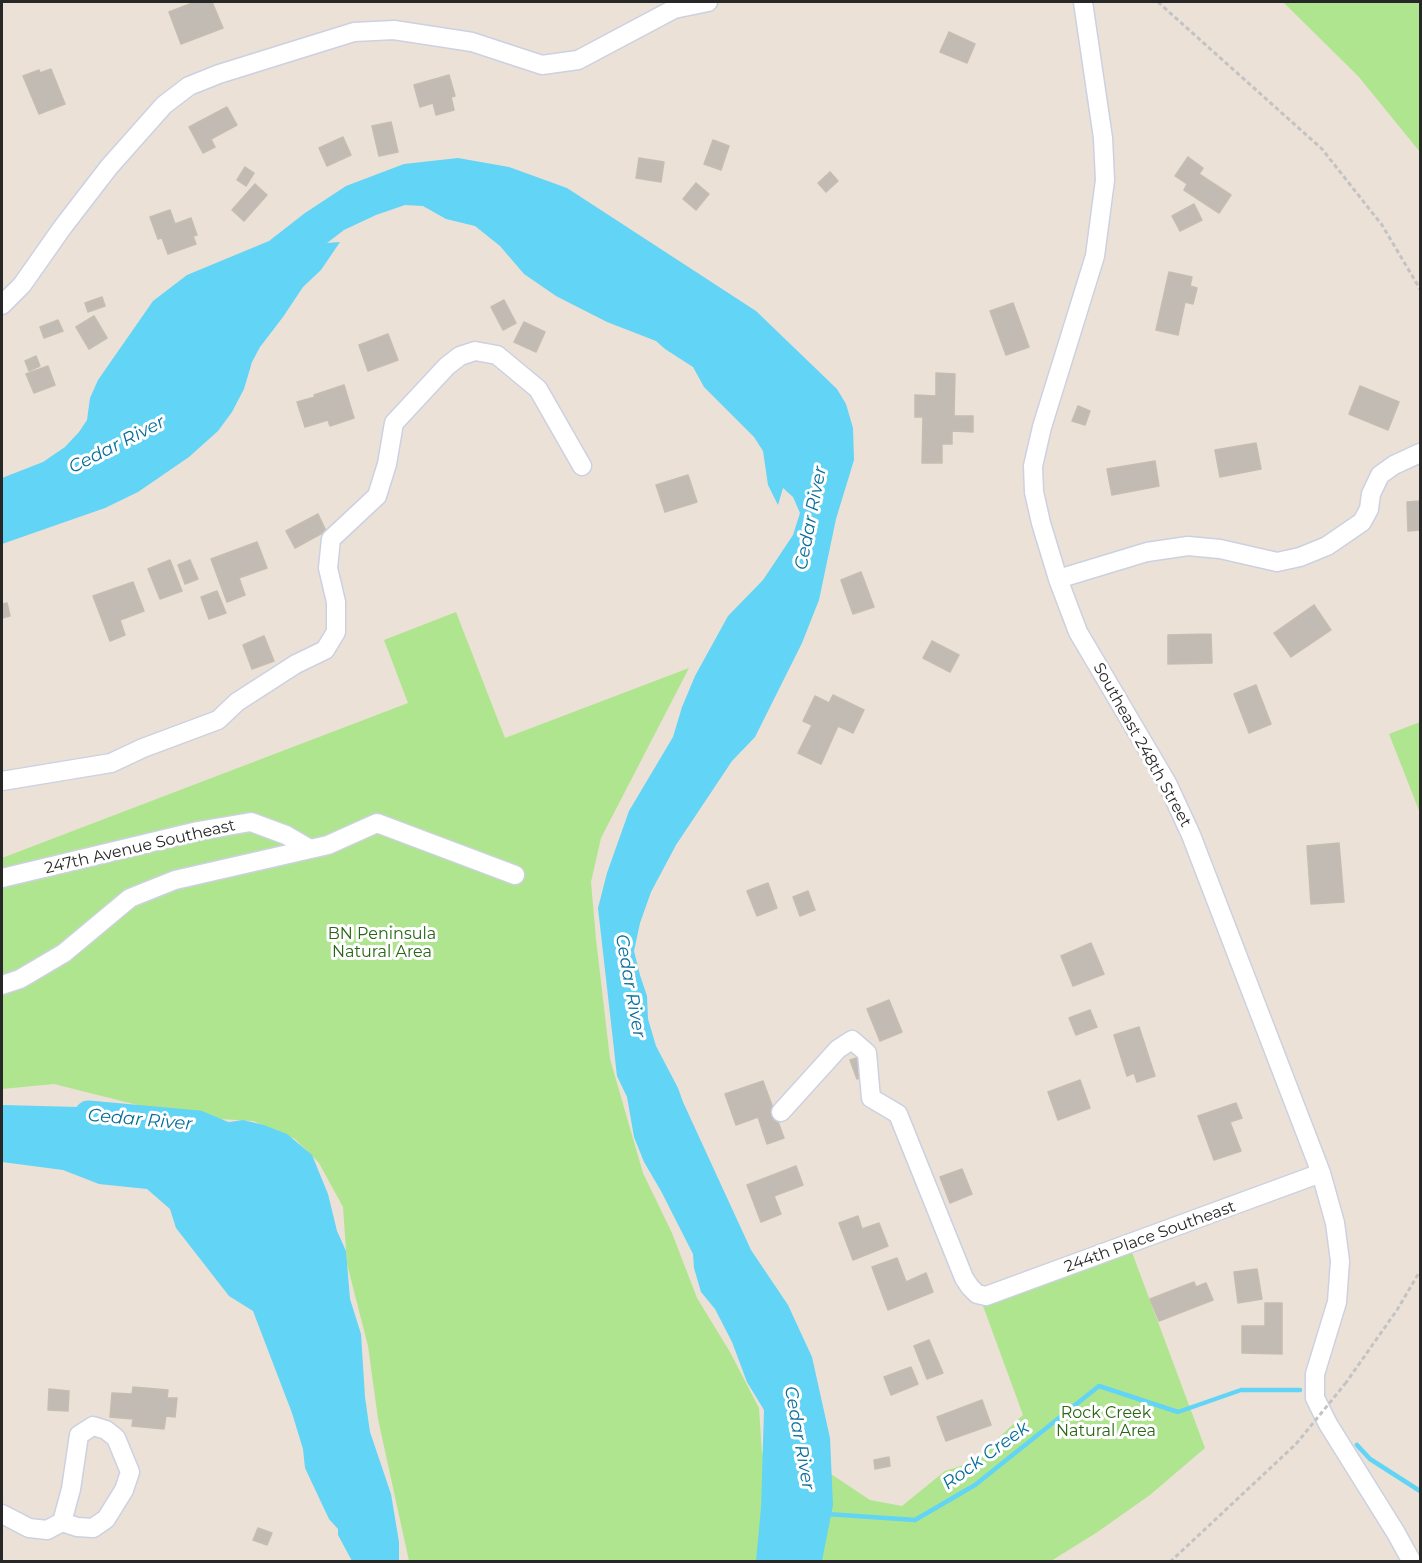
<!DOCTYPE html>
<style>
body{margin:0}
#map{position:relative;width:1422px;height:1563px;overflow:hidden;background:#ebe1d7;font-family:Montserrat,sans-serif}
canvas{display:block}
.frame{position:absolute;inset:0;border:3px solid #272727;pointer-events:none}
</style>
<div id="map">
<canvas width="1422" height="1563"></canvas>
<div class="frame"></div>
</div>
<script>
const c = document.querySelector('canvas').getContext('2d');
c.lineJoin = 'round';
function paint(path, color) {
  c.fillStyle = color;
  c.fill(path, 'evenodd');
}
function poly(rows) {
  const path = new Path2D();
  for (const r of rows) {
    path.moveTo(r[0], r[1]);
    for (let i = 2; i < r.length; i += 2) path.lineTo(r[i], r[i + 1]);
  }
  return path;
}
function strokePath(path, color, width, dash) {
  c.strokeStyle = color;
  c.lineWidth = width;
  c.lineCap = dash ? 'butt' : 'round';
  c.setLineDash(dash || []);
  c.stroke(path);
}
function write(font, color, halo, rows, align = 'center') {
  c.font = font + ' Montserrat,sans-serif';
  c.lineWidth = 6;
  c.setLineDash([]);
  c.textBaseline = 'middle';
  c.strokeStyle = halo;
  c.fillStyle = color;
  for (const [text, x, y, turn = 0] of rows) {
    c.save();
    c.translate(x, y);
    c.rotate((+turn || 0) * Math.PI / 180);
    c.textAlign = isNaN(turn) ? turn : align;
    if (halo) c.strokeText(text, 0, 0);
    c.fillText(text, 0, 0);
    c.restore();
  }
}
const green = poly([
 [1283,2,1420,2,1420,152,1358,76],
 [456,612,505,738,689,668,601,838,591,882,596,939,610,1059,643,1173,672,1233,697,1298,730,1352,759,1408,762,1453,786,1444,870,1500,902,1506,945,1471,973,1462,1023,1415,979,1295,1127,1239,1205,1448,1150,1495,1096,1533,1051,1561,409,1561,378,1419,368,1346,347,1264,343,1207,319,1163,295,1139,253,1121,185,1117,54,1084,2,1089,2,858,408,703,384,640],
 [1420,722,1420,813,1389,734]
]);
const water = poly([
 [458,158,509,167,567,188,756,311,837,389,846,404,853,428,854,460,836,519,819,600,802,643,755,737,732,761,676,845,651,892,640,923,634,951,640,975,647,996,648,1019,656,1046,678,1088,683,1102,751,1250,788,1305,812,1357,830,1438,833,1505,822,1561,756,1561,761,1508,764,1410,747,1382,732,1342,715,1309,701,1292,694,1268,693,1254,661,1191,644,1162,634,1137,627,1097,617,1076,598,908,607,873,629,811,673,737,682,707,695,676,728,616,763,580,793,535,800,513,793,497,783,488,778,505,768,485,763,451,754,437,704,387,693,367,665,349,656,341,607,322,556,296,524,274,500,246,475,226,446,219,423,206,405,205,376,215,344,230,327,243,340,242,321,270,303,287,283,317,260,347,252,362,244,389,232,412,218,431,189,457,138,492,105,508,2,544,2,478,43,462,65,447,79,432,87,420,90,398,98,380,153,301,187,275,269,241,305,213,346,186,404,164],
 [2,1105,79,1107,124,1116,144,1126,178,1135,223,1123,243,1120,264,1125,287,1134,312,1155,328,1194,337,1231,346,1251,350,1299,361,1334,365,1397,370,1432,391,1494,399,1542,399,1561,352,1561,338,1535,338,1529,329,1519,305,1468,303,1449,292,1413,253,1311,229,1296,176,1228,170,1209,147,1189,99,1184,63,1170,2,1162]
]);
const stream = poly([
 [1357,1445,1370,1459,1420,1491],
 [827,1514,915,1520,975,1485,1099,1386,1178,1412,1241,1390,1300,1390]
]);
const river = poly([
 [88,1114,198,1124,241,1142]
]);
const building = poly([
 [195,2,212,2,223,28,181,44,169,12,195,2],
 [949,32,975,44,967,63,940,52,949,32],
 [51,69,65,104,39,114,23,76,39,70,40,73,51,69],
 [449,75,455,96,451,97,454,110,436,115,433,103,420,107,414,85,449,75],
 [227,107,237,125,211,139,215,147,203,153,189,127,227,107],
 [391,122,398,152,379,156,372,126,391,122],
 [343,137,351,155,327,166,319,148,343,137],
 [713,140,729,146,721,170,704,164,713,140],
 [1188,157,1203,168,1199,174,1231,195,1219,213,1184,190,1187,184,1175,176,1188,157],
 [639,158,664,162,661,182,636,178,639,158],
 [245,167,254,173,246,186,237,180,245,167],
 [830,172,838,181,826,192,818,183,830,172],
 [696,183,709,194,696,210,683,199,696,183],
 [255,184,267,195,244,221,232,210,255,184],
 [1194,204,1202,220,1180,231,1172,216,1194,204],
 [170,210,175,224,191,218,197,235,193,236,196,244,168,254,162,238,158,239,150,217,170,210],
 [1169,272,1192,277,1190,286,1197,288,1193,304,1185,302,1178,335,1156,330,1169,272],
 [102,297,105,306,88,312,85,303,102,297],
 [504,300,516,323,503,330,491,307,504,300],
 [1013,303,1029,347,1006,355,990,311,1013,303],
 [94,316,107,338,89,349,76,327,94,316],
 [58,320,63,331,44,338,40,327,58,320],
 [524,322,545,332,536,352,514,342,524,322],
 [388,334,398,360,368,371,359,345,388,334],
 [36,356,40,366,29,371,25,361,36,356],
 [48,366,55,385,34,393,26,374,48,366],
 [936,373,955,374,954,416,973,416,973,432,952,431,952,444,942,444,942,463,922,463,923,417,915,417,915,395,936,396,936,373],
 [344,385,354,418,330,426,328,420,305,427,297,402,315,397,314,395,344,385],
 [1360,386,1399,402,1388,430,1349,414,1360,386],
 [1078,406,1090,411,1085,425,1072,421,1078,406],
 [1256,443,1261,469,1220,477,1215,450,1256,443],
 [1155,461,1159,486,1112,495,1107,469,1155,461],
 [688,475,697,502,665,512,656,485,688,475],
 [1420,501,1420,530,1408,531,1407,502,1420,501],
 [318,514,326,531,295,548,286,531,318,514],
 [257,542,267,568,239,578,245,595,227,602,211,559,257,542],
 [170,560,182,591,160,599,148,569,170,560],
 [190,560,198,579,185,584,178,565,190,560],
 [861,572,874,607,853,614,841,580,861,572],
 [133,582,144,611,120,620,125,635,110,641,93,596,133,582],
 [217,591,226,613,209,619,201,597,217,591],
 [7,603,10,616,2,618,2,604,7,603],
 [1314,605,1331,630,1291,657,1274,633,1314,605],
 [1211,634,1212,663,1168,664,1168,635,1211,634],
 [264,636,274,661,252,669,243,645,264,636],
 [932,641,959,655,950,672,923,658,932,641],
 [1256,685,1271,724,1249,733,1234,694,1256,685],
 [833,695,864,710,853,733,838,726,821,764,798,753,812,725,803,721,815,696,829,703,833,695],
 [1339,843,1344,902,1311,904,1307,846,1339,843],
 [768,883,777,908,757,916,747,891,768,883],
 [808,891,815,910,800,916,793,897,808,891],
 [1091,943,1104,974,1073,986,1061,956,1091,943],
 [889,1000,902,1032,880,1041,867,1009,889,1000],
 [1090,1010,1097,1027,1076,1035,1069,1018,1090,1010],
 [1139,1027,1155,1076,1137,1082,1134,1073,1127,1076,1114,1035,1139,1027],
 [860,1057,867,1075,857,1079,850,1060,860,1057],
 [1080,1080,1090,1108,1058,1120,1048,1092,1080,1080],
 [763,1081,784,1138,767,1144,758,1117,736,1125,725,1094,763,1081],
 [1236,1103,1242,1118,1230,1122,1241,1151,1214,1160,1198,1116,1236,1103],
 [796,1166,803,1185,774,1196,781,1214,761,1222,747,1185,796,1166],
 [962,1169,972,1194,950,1203,940,1177,962,1169],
 [858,1216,862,1229,879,1223,888,1246,853,1260,839,1223,858,1216],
 [897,1258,906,1282,926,1273,933,1292,888,1310,872,1267,897,1258],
 [1257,1269,1262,1299,1238,1303,1234,1272,1257,1269],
 [1194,1282,1196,1287,1206,1283,1213,1300,1159,1321,1150,1299,1194,1282],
 [1265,1303,1282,1303,1282,1354,1242,1353,1242,1326,1265,1326,1265,1303],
 [929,1340,943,1373,927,1379,914,1346,929,1340],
 [911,1367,918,1384,891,1395,884,1377,911,1367],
 [133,1387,168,1390,167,1398,177,1398,175,1417,166,1416,164,1429,132,1426,133,1419,110,1417,112,1393,132,1394,133,1387],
 [49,1389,69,1391,68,1411,48,1410,49,1389],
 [982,1400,991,1425,946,1441,937,1417,982,1400],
 [889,1457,890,1466,875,1469,874,1460,889,1457],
 [258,1528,272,1533,267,1545,253,1540,258,1528]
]);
const path = poly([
 [1158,2,1322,149,1382,225,1420,289],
 [1345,1384,1397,1310,1420,1271],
 [1170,1562,1296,1444]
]);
const minor = poly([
 [1083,2,1103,138,1105,180,1095,256,1042,427,1033,466,1034,492,1041,523,1058,579,1078,632,1167,783,1191,835,1321,1173,1335,1223,1340,1261,1337,1302,1315,1374,1315,1398,1328,1424,1396,1533,1412,1562],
 [2,305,22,285,62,228,109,167,164,105,189,86,219,74,354,32,394,30,472,42,542,65,578,60,674,9,708,2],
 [1058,579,1147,552,1188,546,1220,549,1277,562,1300,557,1327,546,1362,522,1369,509,1371,494,1380,475,1394,465,1420,453],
 [2,781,111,763,143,748,218,720,237,702,296,664,325,650,336,632,336,602,328,568,331,539,377,496,387,464,394,423,447,366,460,356,475,351,497,355,538,389,582,466],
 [2,878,198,831,251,822,286,835,310,849],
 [2,985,20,979,64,953,130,898,175,880,328,845,377,823,515,875],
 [781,1112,838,1049,852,1040,867,1053,871,1098,898,1114,964,1278,970,1287,977,1294,986,1296,1321,1173],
 [2,1514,29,1528,47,1530,62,1522,71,1489,79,1435,93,1426,106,1430,116,1438,130,1472,124,1490,106,1519,93,1528,77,1527,62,1522]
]);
const pathBridge = poly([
 [1296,1444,1345,1384]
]);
const streetNames = [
 ["Southeast 248th Street",1142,745,61],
 ["247th Avenue Southeast",140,847,-13],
 ["244th Place Southeast",1150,1237,-20]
];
const parkNames = [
 ["BN Peninsula",382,934],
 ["Natural Area",382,952],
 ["Rock Creek",1106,1413],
 ["Natural Area",1106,1431]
];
const waterNames = [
 ["Cedar River",117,445,-27],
 ["Cedar River",811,518,-79],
 ["Cedar River",630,986,80],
 ["Cedar River",140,1120,5],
 ["Cedar River",799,1438,80],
 ["Rock Creek",986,1456,-36]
];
paint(green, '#b0e58f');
paint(water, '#62d4f5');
strokePath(stream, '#62d4f5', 4.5);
strokePath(river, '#62d4f5', 27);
paint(building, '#c2bbb4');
strokePath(building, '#c6bdb1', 1.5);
strokePath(minor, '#ccd1e1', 21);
strokePath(path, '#c3c3c3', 3, [4.5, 3]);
strokePath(minor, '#fff', 18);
strokePath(pathBridge, '#c3c3c3', 3, [4.5, 3]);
write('16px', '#272727', '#fff', streetNames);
write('16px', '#296615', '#fff', parkNames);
write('italic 18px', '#066e9c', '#fff', waterNames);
</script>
